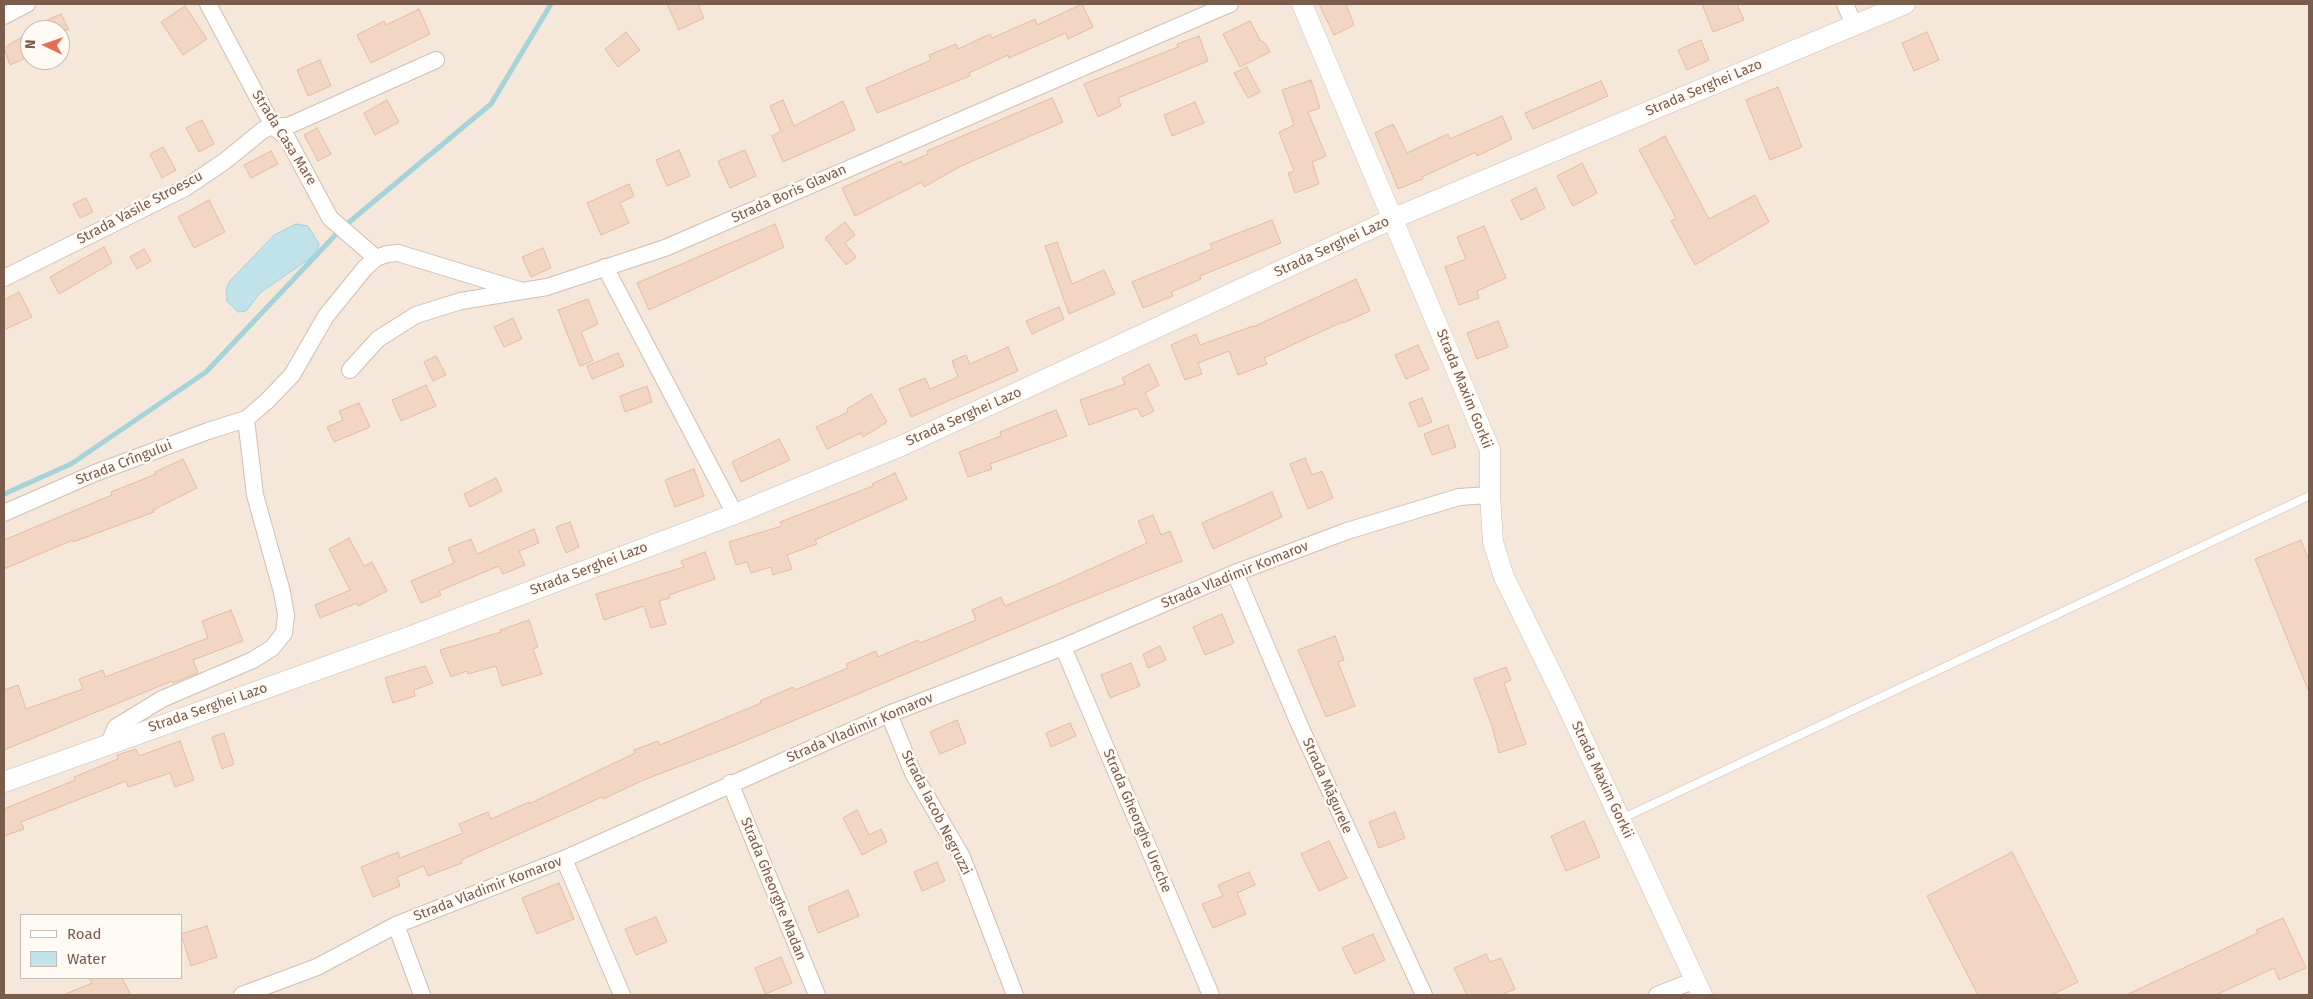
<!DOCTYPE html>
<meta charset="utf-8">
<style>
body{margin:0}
#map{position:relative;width:2313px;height:999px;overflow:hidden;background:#fdf6ec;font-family:"Fira Sans",sans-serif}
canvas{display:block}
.frame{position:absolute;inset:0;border:5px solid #7a5c4d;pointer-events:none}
.legend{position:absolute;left:20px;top:914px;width:162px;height:65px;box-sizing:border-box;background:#fffaf3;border:1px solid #cabbb1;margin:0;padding:6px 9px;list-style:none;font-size:15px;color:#7a5c4d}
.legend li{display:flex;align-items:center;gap:10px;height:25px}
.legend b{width:25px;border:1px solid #cabbb1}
.north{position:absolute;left:20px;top:20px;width:50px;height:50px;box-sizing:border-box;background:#fffaf3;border:1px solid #cabbb1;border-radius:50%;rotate:273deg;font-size:14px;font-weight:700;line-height:20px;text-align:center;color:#7a5c4d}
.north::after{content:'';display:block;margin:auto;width:18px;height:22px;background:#e76f51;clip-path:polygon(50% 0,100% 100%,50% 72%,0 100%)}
</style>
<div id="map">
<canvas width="2313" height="999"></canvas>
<div class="frame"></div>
<ul class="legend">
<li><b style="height:6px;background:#fff"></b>Road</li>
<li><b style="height:14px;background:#bfe3e8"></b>Water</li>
</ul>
<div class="north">N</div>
</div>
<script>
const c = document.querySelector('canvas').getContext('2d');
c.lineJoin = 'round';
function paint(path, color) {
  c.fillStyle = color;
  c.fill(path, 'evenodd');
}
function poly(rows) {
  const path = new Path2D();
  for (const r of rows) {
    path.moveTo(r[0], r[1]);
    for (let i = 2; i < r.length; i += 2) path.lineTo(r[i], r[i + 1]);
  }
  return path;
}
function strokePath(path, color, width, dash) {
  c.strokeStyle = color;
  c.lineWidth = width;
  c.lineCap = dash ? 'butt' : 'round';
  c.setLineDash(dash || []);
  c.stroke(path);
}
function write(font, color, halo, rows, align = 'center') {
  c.font = font + ' "Fira Sans",sans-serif';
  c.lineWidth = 5;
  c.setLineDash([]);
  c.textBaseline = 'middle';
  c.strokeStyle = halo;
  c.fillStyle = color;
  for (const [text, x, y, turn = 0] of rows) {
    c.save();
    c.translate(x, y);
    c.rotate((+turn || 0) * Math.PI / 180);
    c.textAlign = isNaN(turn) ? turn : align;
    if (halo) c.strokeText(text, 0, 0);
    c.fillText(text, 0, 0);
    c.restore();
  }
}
const residential = poly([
 [4,4,2309,4,2309,995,4,995],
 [30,30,60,30,60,60,30,60],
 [21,915,181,915,181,978,21,978]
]);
const water = poly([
 [296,224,308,226,319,244,316,254,260,293,246,311,238,312,227,301,226,290,229,282,274,235,296,224]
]);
const stream = poly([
 [4,494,71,464,206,372,342,228,491,104,551,4]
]);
const building = poly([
 [667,4,698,4,704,18,679,30,667,4],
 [1082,4,1093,27,1068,39,1066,33,1009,58,1008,55,969,73,970,76,877,113,866,88,931,60,929,55,956,44,958,49,990,34,992,38,1035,19,1037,25,1082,4],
 [1319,4,1346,4,1354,25,1334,35,1319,4],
 [1702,4,1737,4,1744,20,1713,32,1702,4],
 [185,6,207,39,183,55,161,22,185,6],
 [419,9,430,34,371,63,357,35,384,21,386,25,419,9],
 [61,14,69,30,52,30,47,20,61,14],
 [1250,21,1260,40,1265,43,1270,52,1240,67,1223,34,1250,21],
 [30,32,30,56,10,65,4,48,30,32],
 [626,32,640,50,618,67,605,49,626,32],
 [1927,32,1939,60,1914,71,1902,43,1927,32],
 [1199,36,1208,61,1118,98,1121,106,1098,117,1084,84,1178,47,1177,44,1199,36],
 [1701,40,1709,60,1687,70,1678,50,1701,40],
 [320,60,331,86,308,96,297,70,320,60],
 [1247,67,1260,92,1248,98,1234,73,1247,67],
 [1311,80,1320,108,1308,112,1326,156,1312,162,1319,184,1295,193,1288,173,1294,171,1279,132,1294,125,1282,90,1311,80],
 [1601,81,1608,96,1533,129,1525,113,1601,81],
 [1778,87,1802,147,1770,160,1746,100,1778,87],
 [1052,98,1063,122,961,166,924,187,922,182,855,216,842,188,901,161,903,165,928,154,927,151,1052,98],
 [387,100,399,122,375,135,364,113,387,100],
 [783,100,794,126,843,101,855,130,783,162,772,136,781,131,770,106,783,100],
 [1195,102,1204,123,1172,136,1164,115,1195,102],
 [1502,116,1512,139,1477,156,1476,152,1422,177,1423,179,1398,189,1375,133,1393,124,1407,153,1448,134,1450,139,1502,116],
 [202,120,214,144,199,152,186,128,202,120],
 [317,128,331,154,318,161,304,135,317,128],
 [1665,136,1709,219,1755,195,1769,222,1695,265,1671,221,1676,218,1639,150,1665,136],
 [163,147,176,170,162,178,150,154,163,147],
 [679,150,690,176,667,186,656,160,679,150],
 [745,150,756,176,730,188,718,161,745,150],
 [271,151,278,164,251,178,244,165,271,151],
 [1582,163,1597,193,1573,206,1557,176,1582,163],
 [629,184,634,196,620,203,629,223,601,235,587,203,629,184],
 [1536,188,1545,208,1521,220,1511,200,1536,188],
 [86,198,93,212,80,218,73,204,86,198],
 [209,200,225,232,194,248,178,217,209,200],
 [1272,220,1281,243,1200,276,1201,279,1171,292,1173,296,1143,308,1132,282,1212,249,1210,244,1272,220],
 [845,222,855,235,845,243,856,257,846,265,825,238,845,222],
 [775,224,784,247,649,310,637,283,775,224],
 [1484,226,1506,278,1477,291,1479,298,1459,305,1445,267,1466,259,1457,237,1484,226],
 [1057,242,1072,284,1104,270,1115,294,1069,314,1045,246,1057,242],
 [104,247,112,263,59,294,50,277,104,247],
 [543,248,551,268,531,277,522,257,543,248],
 [144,249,151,261,137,269,130,257,144,249],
 [1356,279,1370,311,1343,323,1342,322,1264,358,1267,364,1238,375,1229,351,1198,363,1202,374,1185,380,1171,345,1196,334,1200,345,1253,326,1253,327,1356,279],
 [19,292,32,317,4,330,4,300,19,292],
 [588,299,598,324,581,332,593,361,580,366,558,310,588,299],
 [1059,307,1064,319,1032,334,1026,321,1059,307],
 [513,318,522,339,504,347,494,327,513,318],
 [1498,321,1508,347,1477,359,1467,333,1498,321],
 [1418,345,1429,369,1406,379,1395,355,1418,345],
 [1008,347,1018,371,911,417,899,389,925,378,930,389,958,377,952,361,966,355,970,364,1008,347],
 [618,353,624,366,592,379,587,366,618,353],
 [436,356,446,375,433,381,424,362,436,356],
 [1149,364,1159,385,1145,393,1154,411,1142,417,1137,408,1089,425,1080,400,1125,384,1122,378,1149,364],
 [426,385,436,406,401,421,392,400,426,385],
 [647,386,652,402,625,412,620,396,647,386],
 [871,394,887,422,863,437,861,433,827,449,816,427,848,412,847,409,871,394],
 [1422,398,1432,422,1419,427,1409,403,1422,398],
 [359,403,370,427,334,442,327,427,343,420,339,411,359,403],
 [1056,410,1067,436,990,464,992,469,968,477,959,452,1001,436,1000,432,1056,410],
 [1448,425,1456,447,1432,455,1424,434,1448,425],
 [779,439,790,460,741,482,732,462,779,439],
 [1305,458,1312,475,1322,471,1333,498,1308,509,1290,464,1305,458],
 [183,459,197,488,153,510,154,512,73,542,73,540,4,569,4,540,112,495,111,492,156,474,155,472,183,459],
 [694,469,704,496,675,507,665,480,694,469],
 [895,473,907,499,815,540,817,544,787,555,792,569,773,575,771,567,751,573,747,562,736,565,729,542,782,526,780,522,873,486,872,484,895,473],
 [496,478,502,491,470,507,464,494,496,478],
 [1272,492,1282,517,1213,549,1202,523,1272,492],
 [1153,515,1161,535,1170,531,1182,561,1071,605,733,746,646,779,603,799,602,797,461,860,462,863,428,876,424,866,397,877,400,886,373,897,361,867,398,852,400,858,463,833,459,824,488,812,491,819,529,802,529,804,635,753,634,750,658,741,660,745,761,703,760,701,793,687,795,690,848,668,846,664,876,651,878,657,918,640,920,643,976,620,972,610,1001,597,1005,606,1062,582,1147,543,1138,521,1153,515],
 [570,522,579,547,566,553,556,527,570,522],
 [534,529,539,543,519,551,525,565,503,574,499,566,439,591,441,595,421,603,411,581,454,563,448,548,471,539,477,554,534,529],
 [349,538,364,566,372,562,387,591,358,606,357,603,320,618,315,605,350,590,329,549,349,538],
 [2301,540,2309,561,2309,692,2255,559,2301,540],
 [705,552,715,579,669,595,670,598,659,601,666,624,651,628,644,606,604,620,596,594,684,567,681,561,705,552],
 [231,610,243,641,193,660,198,673,173,683,172,681,4,750,4,690,18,685,26,709,83,689,79,679,103,670,105,677,208,638,202,621,231,610],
 [1222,614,1234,643,1205,655,1193,627,1222,614],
 [529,620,538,647,533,649,542,674,502,686,496,666,468,674,467,671,451,677,440,650,501,632,500,630,529,620],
 [1335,636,1344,660,1338,662,1355,706,1326,717,1298,650,1335,636],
 [1160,646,1166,660,1148,668,1143,654,1160,646],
 [1131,663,1140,686,1110,698,1101,675,1131,663],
 [425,666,433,683,414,690,415,696,393,703,385,678,425,666],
 [1506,667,1511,680,1504,683,1526,744,1499,753,1492,726,1474,679,1506,667],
 [957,720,966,743,940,754,930,732,957,720],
 [1070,723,1076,736,1051,747,1046,733,1070,723],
 [224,733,234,764,222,769,212,737,224,733],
 [180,741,194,780,175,787,170,773,128,787,126,781,21,822,24,829,4,836,4,809,75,780,74,777,118,759,117,755,136,749,139,756,180,741],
 [857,810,869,835,881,829,887,842,862,855,843,818,857,810],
 [1395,812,1405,838,1379,848,1369,822,1395,812],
 [1584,821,1600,857,1566,871,1551,836,1584,821],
 [1329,841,1347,878,1319,891,1301,854,1329,841],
 [2012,852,2078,982,2051,995,1978,995,1927,896,2012,852],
 [937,862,945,881,922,891,914,872,937,862],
 [1249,872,1255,885,1237,893,1246,914,1213,928,1202,904,1223,896,1218,885,1249,872],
 [559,883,574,919,537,934,522,898,559,883],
 [848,890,859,916,818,933,808,907,848,890],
 [656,917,667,942,636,955,625,929,656,917],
 [2283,918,2306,968,2279,980,2274,968,2216,995,2126,995,2258,933,2256,930,2283,918],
 [207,926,217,957,191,966,181,934,207,926],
 [1373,934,1385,960,1355,974,1342,948,1373,934],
 [1486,954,1490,962,1501,958,1515,989,1501,995,1467,995,1454,968,1486,954],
 [781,957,792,983,765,994,755,968,781,957],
 [89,978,122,978,131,995,63,995,92,983,89,978]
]);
const service = poly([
 [1621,819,2309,496]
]);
const minor = poly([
 [208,4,273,126,287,138,330,218,376,258],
 [1845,4,1854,25],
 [4,16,27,4],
 [605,267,735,514],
 [4,278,185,188,225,161,263,130,273,126,288,126,436,60],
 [350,370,378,339,416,315,461,301,547,287,665,248,1230,4],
 [4,513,95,473,208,431,246,419,267,401,292,375,326,316,365,268,376,258,387,254,398,253,519,290],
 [1235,573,1300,726,1424,995],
 [1063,647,1211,995],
 [889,714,913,773,962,857,1015,995],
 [109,743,116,727,162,699,253,660,272,648,284,633,286,615,282,592,255,495,246,419],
 [730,783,817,995],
 [564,859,622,995],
 [396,925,422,995],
 [242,995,317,967,396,925,564,859,889,714,1063,647,1235,573,1347,531,1459,497,1490,495],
 [1657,995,1695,980]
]);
const tertiary = poly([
 [1302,4,1490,450,1490,495,1493,542,1504,577,1566,703,1702,995],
 [4,782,409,637,735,514,901,446,1392,219,1905,4]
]);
const streetNames = [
 ["Strada Serghei Lazo",1704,88,-23],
 ["Strada Casa Mare",284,138,58],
 ["Strada Boris Glavan",789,194,-24],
 ["Strada Vasile Stroescu",140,208,-28],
 ["Strada Serghei Lazo",1332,247,-25],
 ["Strada Maxim Gorkii",1464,389,68],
 ["Strada Serghei Lazo",964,417,-24],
 ["Strada Crîngului",124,463,-21],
 ["Strada Serghei Lazo",589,569,-21],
 ["Strada Vladimir Komarov",1235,575,-22],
 ["Strada Serghei Lazo",208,708,-19],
 ["Strada Vladimir Komarov",860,728,-23],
 ["Strada Maxim Gorkii",1602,780,65],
 ["Strada Măgurele",1327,786,66],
 ["Strada Iacob Negruzzi",936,813,63],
 ["Strada Gheorghe Ureche",1137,821,67],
 ["Strada Vladimir Komarov",488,889,-21],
 ["Strada Gheorghe Madan",773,889,68]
];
paint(residential, '#f5e8da');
paint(water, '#bfe3e8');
strokePath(water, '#a5d3da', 1);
strokePath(stream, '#a5d3da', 5);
paint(building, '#f3d5c3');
strokePath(building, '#e6bba3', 1);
strokePath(service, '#d1beb0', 9);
strokePath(minor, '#d1beb0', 18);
strokePath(tertiary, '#d1beb0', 21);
strokePath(service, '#fff', 8);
strokePath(minor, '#fff', 16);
strokePath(tertiary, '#fff', 20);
write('14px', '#7a5c4d', '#fffaf3', streetNames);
</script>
